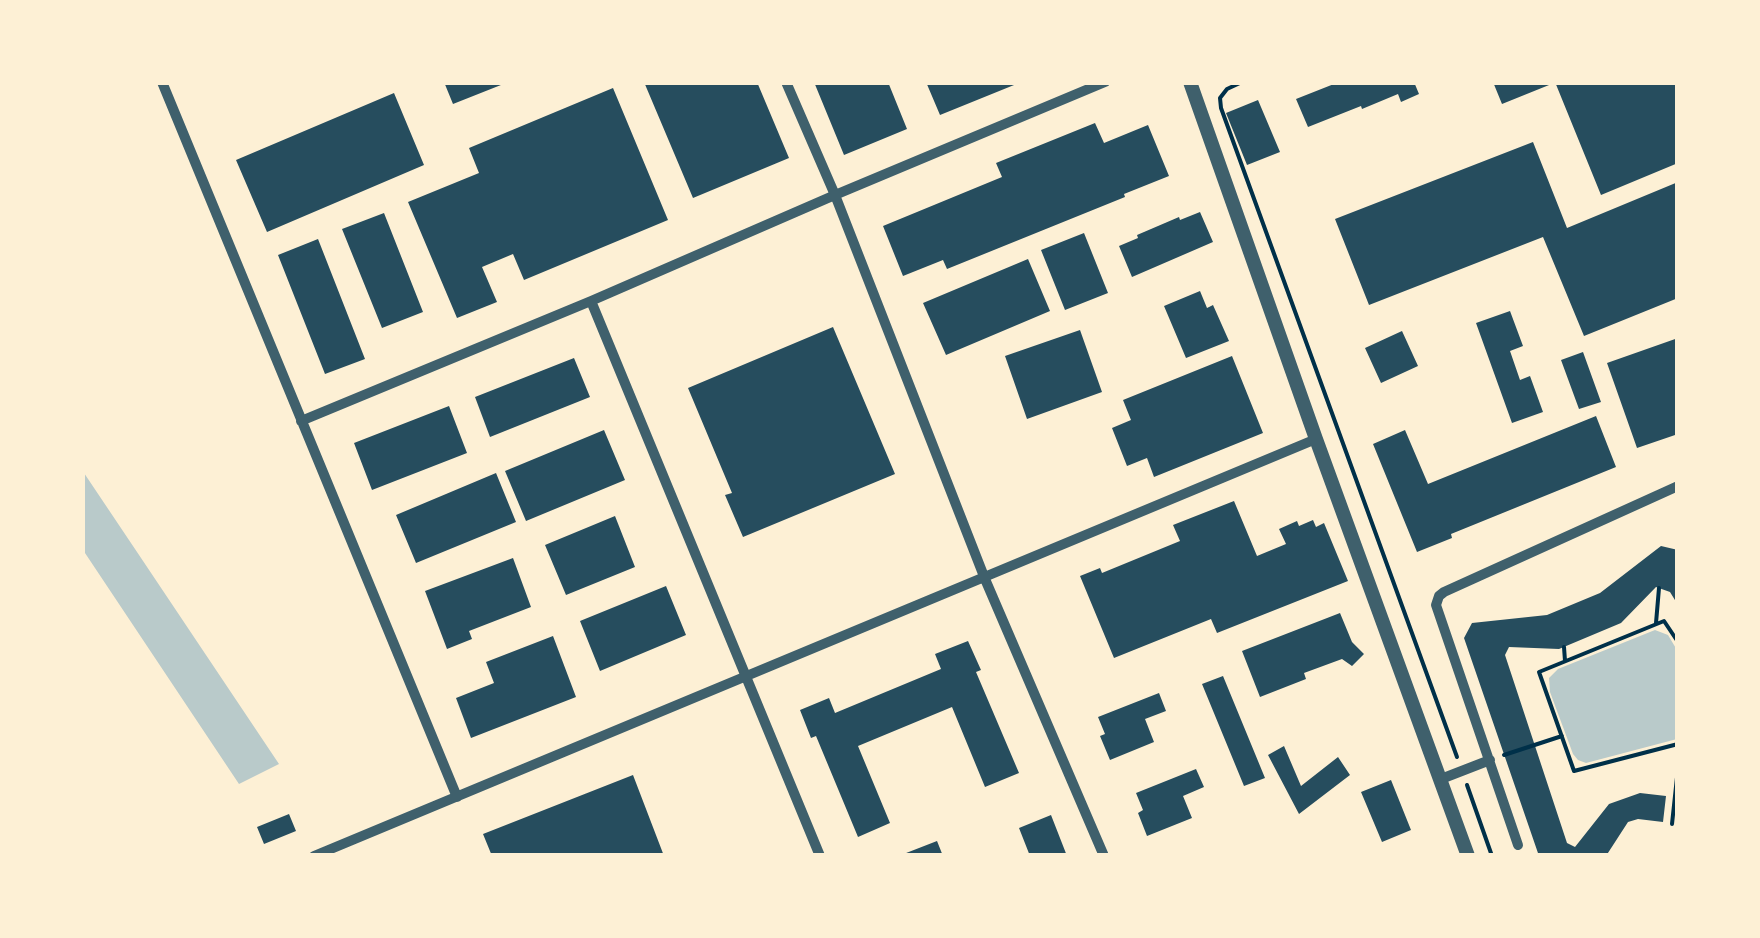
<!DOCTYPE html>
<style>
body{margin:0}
#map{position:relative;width:1760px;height:938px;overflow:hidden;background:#fdf0d5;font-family:Rubik,sans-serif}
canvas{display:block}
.frame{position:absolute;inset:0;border:85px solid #fdf0d5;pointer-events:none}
</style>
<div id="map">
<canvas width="1760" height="938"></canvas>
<div class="frame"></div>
</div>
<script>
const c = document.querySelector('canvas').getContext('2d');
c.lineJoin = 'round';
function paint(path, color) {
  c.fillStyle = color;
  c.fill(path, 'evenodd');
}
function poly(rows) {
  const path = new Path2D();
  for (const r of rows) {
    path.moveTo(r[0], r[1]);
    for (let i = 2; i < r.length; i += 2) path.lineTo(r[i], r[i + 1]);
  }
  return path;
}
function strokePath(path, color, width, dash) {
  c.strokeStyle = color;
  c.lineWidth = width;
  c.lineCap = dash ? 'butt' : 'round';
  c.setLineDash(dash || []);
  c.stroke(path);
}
const green = poly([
 [82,470,135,549,279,764,239,784,83,550],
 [1655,630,1668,635,1677,650,1677,739,1586,763,1578,760,1573,754,1550,692,1549,678,1558,669]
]);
const building = poly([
 [444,82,506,82,506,83,453,104],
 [644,82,757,82,789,158,693,198],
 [814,82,888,82,907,129,844,155],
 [926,82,1019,82,1019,83,940,115],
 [1339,82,1414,82,1419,94,1401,102,1398,94,1362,109,1361,106,1308,127,1296,99],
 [1493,82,1554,82,1554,83,1502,104],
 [1555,82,1678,82,1678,163,1601,195],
 [613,88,668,220,524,280,513,254,482,267,497,302,457,318,408,202,479,173,469,148],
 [394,93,424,165,267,232,236,160],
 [1258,100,1280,152,1247,165,1226,113],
 [1095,123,1104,143,1148,125,1169,176,1124,194,1125,197,947,269,943,260,903,276,883,226,1002,177,996,163],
 [1533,142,1567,228,1678,182,1678,298,1584,336,1543,237,1369,305,1335,219],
 [1200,212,1213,242,1132,277,1119,246,1138,238,1137,235,1179,217,1180,220],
 [384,213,423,312,382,328,342,229],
 [1084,233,1108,293,1065,310,1041,250],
 [318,239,365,359,325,374,278,255],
 [1028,259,1050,311,946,355,923,303],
 [1200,291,1207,308,1213,305,1229,341,1186,358,1164,306],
 [1510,311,1523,346,1510,351,1520,380,1530,376,1543,412,1512,423,1476,323],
 [833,327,895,474,743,537,725,495,732,493,688,388],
 [1080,330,1102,392,1027,419,1005,356],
 [1402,331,1418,366,1381,383,1365,348],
 [1678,338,1678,434,1637,448,1607,363],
 [1583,352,1601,402,1579,409,1561,360],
 [1232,356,1263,433,1154,477,1147,458,1127,466,1112,428,1131,420,1123,400],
 [574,358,590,397,490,437,475,397],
 [449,406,467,453,372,490,354,443],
 [1596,416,1616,467,1451,534,1452,538,1417,552,1373,444,1405,430,1428,484],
 [604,430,625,480,526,521,505,471],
 [496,473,516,522,416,563,396,515],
 [1234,501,1257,556,1286,544,1279,529,1297,521,1299,526,1313,520,1316,527,1324,523,1348,581,1217,633,1211,619,1114,658,1080,576,1100,568,1102,573,1180,541,1173,525],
 [615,516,635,567,566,595,545,545],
 [1661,546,1678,550,1678,605,1670,592,1656,587,1621,623,1559,649,1509,647,1505,655,1567,843,1575,847,1609,804,1640,793,1666,796,1663,822,1638,819,1628,822,1606,856,1539,856,1464,638,1472,623,1547,615,1600,593],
 [513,558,531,607,469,631,472,639,447,649,425,591],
 [666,586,686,635,600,671,580,621],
 [1340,613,1352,642,1364,654,1352,666,1342,659,1304,673,1306,679,1260,697,1242,651],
 [553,636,576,697,471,738,456,698,494,683,486,662],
 [968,641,981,670,976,672,1019,773,985,787,952,707,858,746,890,823,858,837,816,736,811,738,800,710,829,698,835,713,941,669,935,654],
 [1223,676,1265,778,1244,786,1202,684],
 [1159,693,1166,711,1145,719,1154,742,1110,760,1100,736,1105,734,1098,717],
 [1284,746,1301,786,1338,757,1350,775,1299,814,1268,755],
 [1196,769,1204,787,1183,796,1192,818,1147,836,1138,813,1143,810,1136,793],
 [633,775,664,856,492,856,483,834],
 [1391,780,1411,830,1382,842,1361,792],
 [289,814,296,831,264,844,257,827],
 [1051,815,1067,856,1030,856,1019,828],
 [937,841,943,856,901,856,901,855]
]);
const path = poly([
 [1242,82,1227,89,1220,98,1221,108,1457,757],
 [1656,623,1659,588],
 [1678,642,1664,621,1539,672,1574,771,1678,744],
 [1564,647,1565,661],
 [1504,755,1562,736],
 [1467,785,1492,856],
 [1672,824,1678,768]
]);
const minor = poly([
 [162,82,457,797],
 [786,82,835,195,985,579,1104,856],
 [591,301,820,856],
 [301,421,591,301,835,195,1105,82],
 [1441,779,1490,760],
 [1518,845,1436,605,1439,596,1444,592,1678,486],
 [314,856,1316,439]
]);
const tertiary = poly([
 [1190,82,1316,439,1468,856]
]);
paint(green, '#b9caca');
paint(building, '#264d5e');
strokePath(path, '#003049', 4);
strokePath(minor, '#3f606c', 10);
strokePath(tertiary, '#3f606c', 14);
</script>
